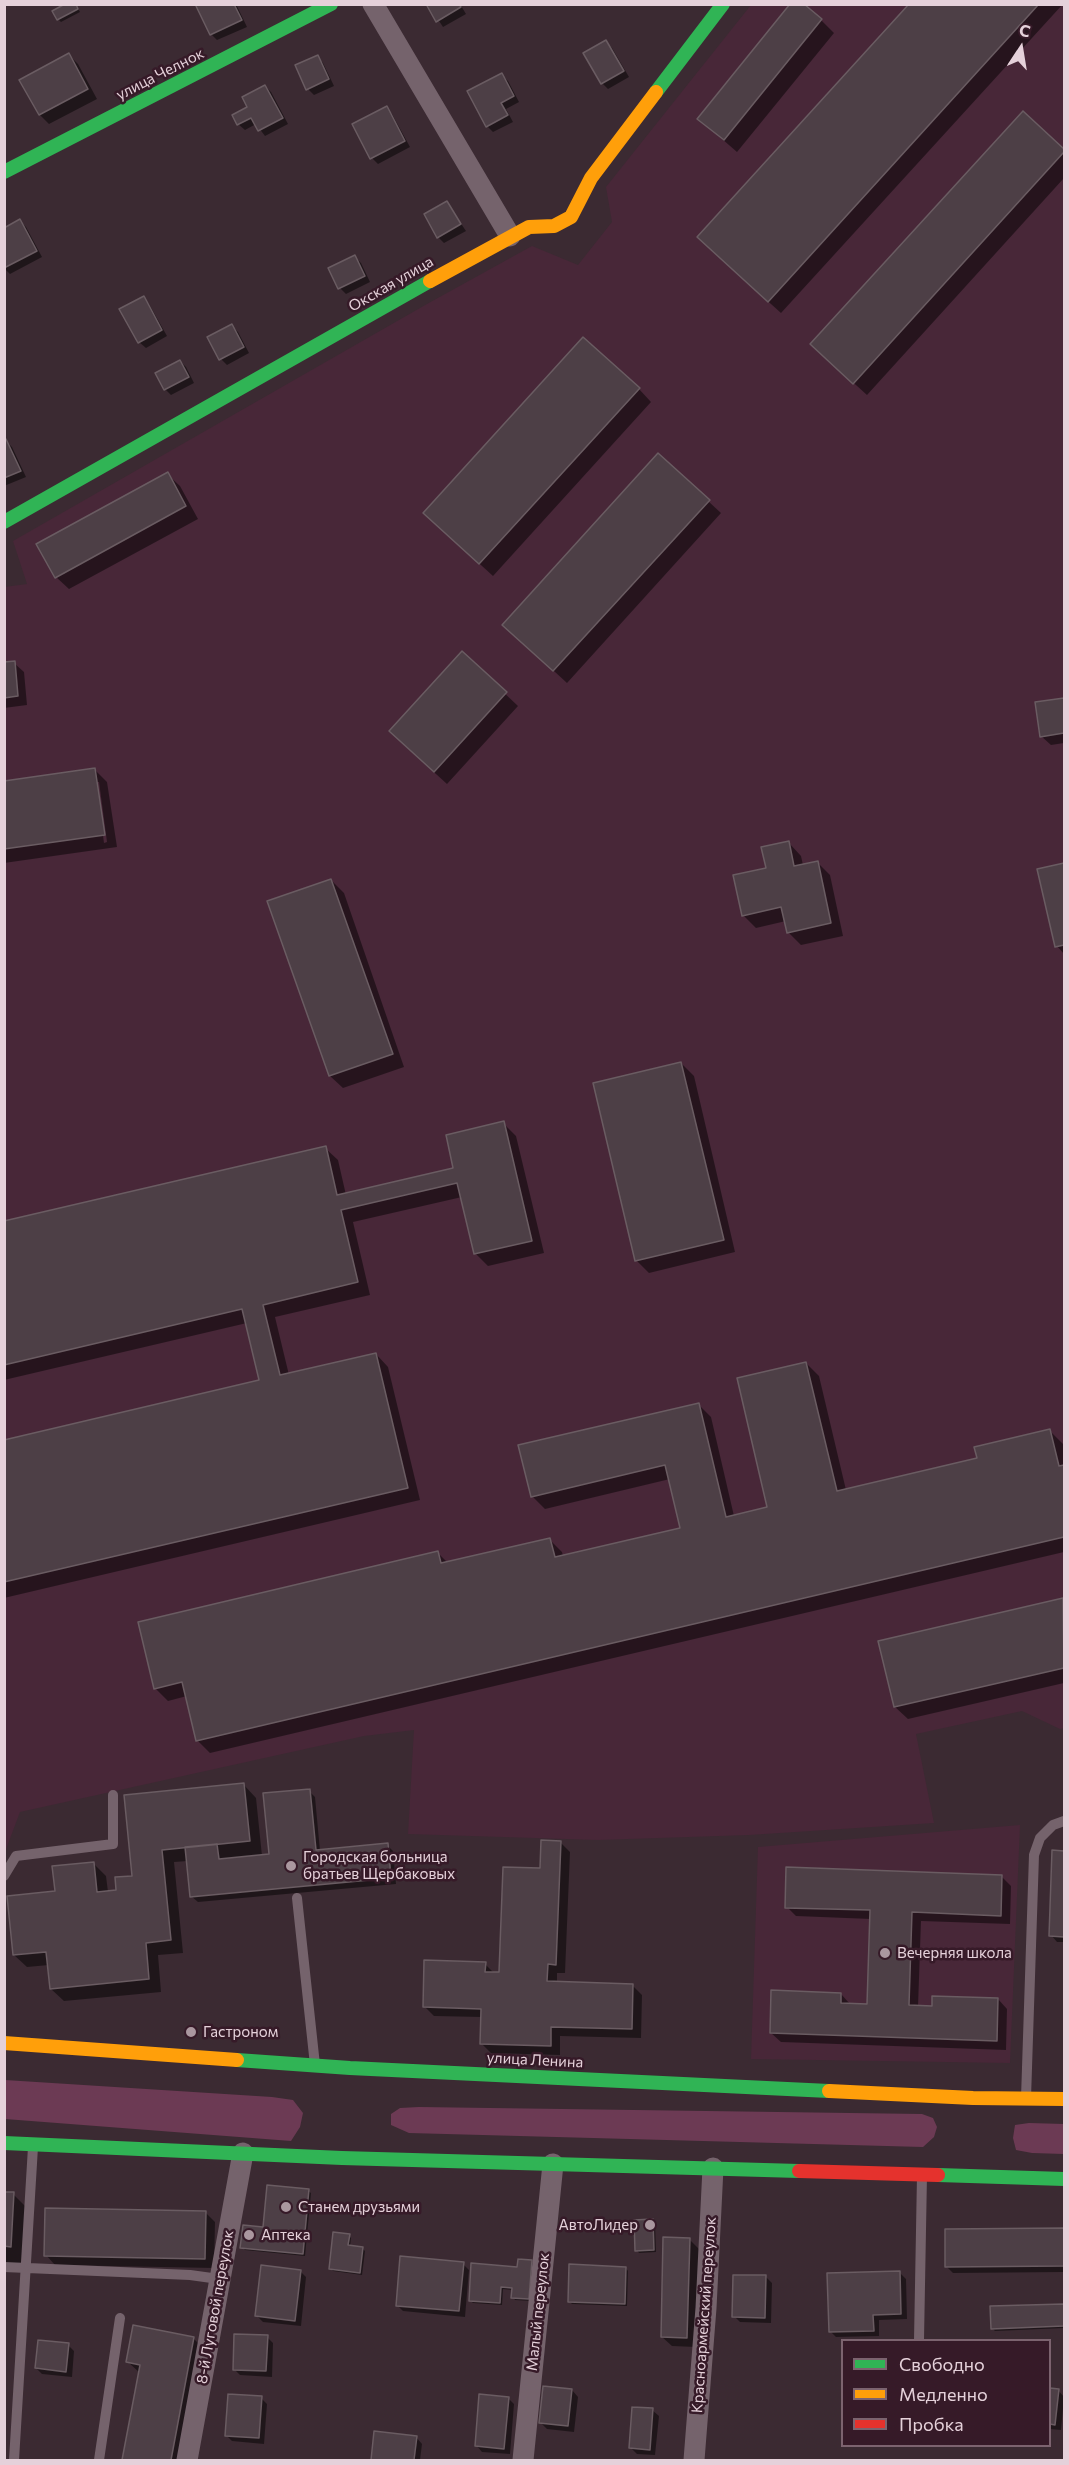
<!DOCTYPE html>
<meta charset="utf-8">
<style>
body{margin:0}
#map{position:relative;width:1069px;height:2465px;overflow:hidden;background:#3b2a32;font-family:Commissioner,sans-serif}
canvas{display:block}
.frame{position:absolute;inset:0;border:6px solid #e5d1da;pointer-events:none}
.legend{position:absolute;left:841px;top:2339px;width:210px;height:108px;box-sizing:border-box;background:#361a28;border:2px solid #7c636f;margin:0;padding:8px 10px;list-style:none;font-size:18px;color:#e5d1da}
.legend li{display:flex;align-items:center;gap:12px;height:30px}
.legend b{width:30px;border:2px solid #7c636f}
.north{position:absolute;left:991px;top:18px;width:60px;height:60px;-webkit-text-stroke:4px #361a28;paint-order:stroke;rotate:12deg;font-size:16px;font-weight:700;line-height:24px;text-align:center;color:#e5d1da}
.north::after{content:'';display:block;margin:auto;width:21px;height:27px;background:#e5d1da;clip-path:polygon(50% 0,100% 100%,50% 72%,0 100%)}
</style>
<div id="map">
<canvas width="1069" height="2465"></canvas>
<div class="frame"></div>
<ul class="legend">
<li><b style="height:8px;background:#30b455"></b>Свободно</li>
<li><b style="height:8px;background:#ff9f0a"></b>Медленно</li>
<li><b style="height:8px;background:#e5322d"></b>Пробка</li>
</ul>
<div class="north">С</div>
</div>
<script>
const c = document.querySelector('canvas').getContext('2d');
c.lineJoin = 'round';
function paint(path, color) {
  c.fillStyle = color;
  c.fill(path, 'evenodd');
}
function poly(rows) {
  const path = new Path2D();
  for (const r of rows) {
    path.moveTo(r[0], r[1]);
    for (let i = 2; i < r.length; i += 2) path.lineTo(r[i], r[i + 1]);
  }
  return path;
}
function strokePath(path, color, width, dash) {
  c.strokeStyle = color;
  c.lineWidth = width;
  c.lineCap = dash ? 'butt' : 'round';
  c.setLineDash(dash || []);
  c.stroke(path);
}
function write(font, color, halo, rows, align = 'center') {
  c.font = font + ' Commissioner,sans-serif';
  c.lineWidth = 5;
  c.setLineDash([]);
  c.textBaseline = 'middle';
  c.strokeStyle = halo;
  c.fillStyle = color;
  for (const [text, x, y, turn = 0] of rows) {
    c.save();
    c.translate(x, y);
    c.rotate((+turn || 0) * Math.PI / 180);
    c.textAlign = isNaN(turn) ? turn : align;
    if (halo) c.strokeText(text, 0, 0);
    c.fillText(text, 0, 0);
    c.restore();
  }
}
const built = poly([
 [751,5,1064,5,1064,1728,1060,1729,1022,1711,916,1734,934,1823,749,1835,598,1840,408,1834,414,1730,364,1736,20,1812,5,1852,4,587,27,584,13,541,427,304,532,246,578,265,612,222,606,187],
 [1020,1825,1010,2063,751,2059,758,1847]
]);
const green = poly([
 [5,2080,272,2097,293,2100,303,2113,300,2127,291,2141,5,2119],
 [419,2107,922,2114,933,2118,937,2127,934,2137,923,2147,409,2133,391,2125,391,2114,400,2108],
 [1029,2123,1064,2124,1064,2154,1032,2153,1016,2150,1013,2138,1015,2125]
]);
const shadow = poly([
 [202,4,236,4,247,27,217,40,211,34],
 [428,4,460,4,466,14,443,27],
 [911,4,1063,4,781,313,711,250],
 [76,5,80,12,61,22,58,19],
 [821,20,834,33,737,152,699,119],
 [606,42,612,48,629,77,608,89,602,83],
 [69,55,78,64,97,99,49,124,40,115],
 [317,56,323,63,334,86,314,95,308,89],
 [502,75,508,81,519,102,506,109,513,122,493,132,487,126],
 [265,86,271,92,288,124,265,136,256,124,245,130,238,124],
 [386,108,392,114,410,147,378,164,372,158],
 [1023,113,1064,151,1064,178,867,395,825,357],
 [447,203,466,231,444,243,438,237],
 [20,221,26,227,42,257,10,274,4,268,4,229],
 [355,257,361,263,370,282,346,294,340,288],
 [143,298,149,304,167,336,146,348,139,342],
 [231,325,238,332,249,353,227,365,221,359],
 [180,361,186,367,194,383,171,395,165,389],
 [639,389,651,402,493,576,437,525],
 [6,441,12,447,26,477,4,486],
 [167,474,180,486,198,519,69,589,56,577],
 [708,501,721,513,567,683,517,637],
 [462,653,518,706,447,784,403,744],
 [14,663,24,672,27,705,4,708,4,664],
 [1064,699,1064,743,1051,745,1041,736,1037,703],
 [95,770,107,782,117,847,4,863,4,782],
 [96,782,99,782,107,842,104,843],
 [789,843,801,856,803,865,817,862,830,875,843,936,801,945,788,932,786,921,756,928,743,915,768,869],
 [1064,864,1064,954,1057,946,1039,870],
 [331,880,344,893,404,1067,343,1088,330,1076],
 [681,1063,694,1076,735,1252,649,1273,636,1260],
 [503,1123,516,1136,544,1253,488,1266,475,1253,462,1197,353,1222,370,1295,275,1317,289,1375,376,1354,388,1367,420,1500,4,1598,4,1442,261,1381,247,1323,4,1380,4,1223,325,1148,338,1160,346,1195,455,1169],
 [806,1363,819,1376,846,1490,978,1459,1050,1431,1063,1444,1064,1452,1064,1552,210,1753,197,1740,187,1696,168,1701,155,1688,438,1553,448,1563,549,1539,562,1552,563,1556,681,1529,670,1479,545,1509,532,1496,698,1404,711,1417,734,1516,769,1508],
 [1062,1599,1064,1602,1064,1683,908,1719,895,1707,880,1642],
 [244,1785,256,1798,262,1856,271,1855,309,1791,315,1797,320,1851,387,1845,393,1851,396,1884,198,1902,191,1896,188,1861,174,1862,183,1953,158,1955,161,1992,64,2001,51,1989,49,1965,27,1967,14,1955,56,1892,94,1864,106,1876,108,1892,118,1891,133,1877,125,1797],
 [560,1842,570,1852,565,1973,557,1973,557,1983,633,1986,642,1995,641,2038,560,2036,560,2055,491,2053,481,2043,482,2017,434,2016,424,2006,485,1964,495,1974,501,1974],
 [1053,1852,1064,1852,1064,1942,1057,1942,1051,1935],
 [1001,1876,1011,1886,1010,1924,921,1921,918,2007,933,2008,998,1999,1007,2009,1006,2050,781,2042,771,2033,841,1994,850,2004,868,2005,871,1919,796,1916,787,1907],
 [308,2191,311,2193,305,2256,245,2250,242,2247],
 [4,2194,13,2194,32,2213,29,2265,4,2263],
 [205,2212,215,2222,214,2268,55,2265,46,2255],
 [652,2221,655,2223,656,2252,639,2253,637,2250],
 [1064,2230,1064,2272,953,2273,947,2267,946,2231],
 [349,2236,351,2238,350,2247,363,2249,365,2251,362,2275,333,2271,330,2268],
 [689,2239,699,2249,696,2347,672,2346,662,2337],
 [531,2262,534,2264,531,2301,515,2300,513,2297,513,2290,503,2289,502,2305,473,2303,470,2300],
 [463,2264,469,2270,465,2317,403,2311,397,2305],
 [626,2268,628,2271,627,2306,572,2304,569,2301],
 [300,2271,306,2277,301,2326,263,2322,257,2316],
 [899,2272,906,2279,907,2319,879,2320,879,2336,836,2337,830,2331],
 [766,2277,772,2283,771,2323,740,2322,734,2316],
 [1064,2305,1064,2328,995,2331,992,2328,991,2308],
 [267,2337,273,2343,272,2377,240,2375,234,2369],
 [193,2338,212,2357,192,2460,123,2460,140,2373,128,2362],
 [68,2345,74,2351,72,2377,42,2374,36,2368],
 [1050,2389,1058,2390,1064,2397,1061,2430,1050,2429],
 [572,2390,578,2397,574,2432,547,2429,541,2423],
 [261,2398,267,2404,264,2444,232,2441,226,2435],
 [508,2398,514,2404,510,2454,482,2452,476,2445],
 [652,2410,659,2416,655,2455,637,2454,631,2448],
 [375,2433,416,2437,422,2444,420,2460,372,2460]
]);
const building = poly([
 [65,4,76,4,78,9,57,20,52,11,65,4],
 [199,4,234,4,242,20,210,35,196,6,199,4],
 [426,4,459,4,461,7,436,22,426,4],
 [790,4,804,4,822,19,724,140,697,119,790,4],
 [909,4,1039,4,768,302,697,237,909,4],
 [606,40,624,71,601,84,583,53,606,40],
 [69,53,88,89,39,115,19,80,69,53],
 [318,55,329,79,306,90,295,65,318,55],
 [502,73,514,96,501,103,508,115,486,127,467,91,502,73],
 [265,85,283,118,258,131,251,118,237,125,232,115,247,107,242,97,265,85],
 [387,106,405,141,370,159,352,124,387,106],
 [1023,111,1064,149,1064,152,853,384,810,344,1023,111],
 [447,201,461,224,437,238,424,214,447,201],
 [20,219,37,251,4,268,4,228,20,219],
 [355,255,365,276,338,289,328,268,355,255],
 [144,296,162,330,138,343,119,309,144,296],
 [232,324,244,347,219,360,207,337,232,324],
 [583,337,640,388,479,564,423,513,583,337],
 [180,360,189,377,164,390,155,373,180,360],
 [6,439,21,471,4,478,4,440,6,439],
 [658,453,710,500,553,671,502,625,658,453],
 [168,472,186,506,55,578,36,544,168,472],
 [462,651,507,692,434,772,389,731,462,651],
 [15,661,18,696,4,698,4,662,15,661],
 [1064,698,1064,733,1040,737,1035,702,1064,698],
 [95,768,105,835,4,849,4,781,95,768],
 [789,841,794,866,818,861,831,923,787,933,781,907,742,916,733,875,766,868,761,847,789,841],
 [1064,863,1064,945,1055,947,1037,869,1064,863],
 [331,879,393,1054,329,1076,267,901,331,879],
 [681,1062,724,1240,635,1261,593,1083,681,1062],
 [504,1121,532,1241,474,1254,457,1183,341,1210,358,1282,263,1305,280,1375,376,1353,408,1488,4,1582,4,1440,259,1380,242,1309,4,1365,4,1221,326,1146,337,1195,453,1168,446,1135,504,1121],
 [806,1362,837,1491,977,1458,974,1447,1050,1429,1059,1466,1064,1465,1064,1537,196,1741,182,1682,154,1689,138,1622,438,1551,441,1563,550,1538,555,1557,680,1528,665,1465,531,1497,518,1445,699,1403,726,1517,767,1507,737,1378,806,1362],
 [1063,1598,1064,1668,894,1707,878,1641,1063,1598],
 [244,1783,250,1841,162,1850,171,1940,146,1943,149,1979,50,1989,46,1952,13,1955,7,1896,55,1891,52,1866,94,1862,97,1892,116,1890,115,1877,132,1876,124,1795,244,1783],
 [310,1789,316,1850,388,1843,391,1878,190,1897,185,1847,217,1844,219,1859,269,1854,263,1793,310,1789],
 [541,1840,561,1841,556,1965,548,1964,547,1981,633,1984,632,2029,551,2027,551,2046,480,2044,481,2009,423,2007,424,1960,486,1962,485,1972,499,1972,503,1867,540,1868,541,1840],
 [1052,1850,1064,1851,1064,1937,1049,1936,1052,1850],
 [786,1867,1002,1875,1001,1916,912,1912,909,2005,932,2006,932,1996,998,1998,997,2041,770,2033,771,1990,841,1993,841,2003,867,2004,870,1910,785,1908,786,1867],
 [267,2185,309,2189,303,2254,240,2248,243,2225,263,2227,267,2185],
 [4,2192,14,2192,11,2247,4,2246,4,2192],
 [45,2208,206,2211,205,2259,44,2256,45,2208],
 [653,2219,654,2250,635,2251,634,2220,653,2219],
 [1064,2228,1064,2266,945,2267,945,2229,1064,2228],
 [333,2232,350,2234,348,2245,363,2247,360,2273,329,2269,333,2232],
 [663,2237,690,2238,687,2338,661,2337,663,2237],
 [400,2256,464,2262,459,2311,396,2306,400,2256],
 [518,2259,532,2260,529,2299,511,2298,512,2288,501,2287,500,2303,469,2301,471,2263,517,2267,518,2259],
 [569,2264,626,2267,625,2304,568,2302,569,2264],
 [261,2265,301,2270,295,2321,255,2316,261,2265],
 [900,2271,901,2314,873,2315,874,2331,829,2332,827,2273,900,2271],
 [733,2275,766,2275,765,2318,732,2317,733,2275],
 [1064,2304,1064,2326,991,2329,990,2306,1064,2304],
 [133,2325,194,2337,171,2460,122,2460,140,2365,126,2362,133,2325],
 [234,2334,268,2335,266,2371,233,2370,234,2334],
 [38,2340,69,2343,66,2372,35,2368,38,2340],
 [543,2386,572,2389,568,2426,539,2423,543,2386],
 [1050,2388,1059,2389,1055,2425,1050,2424,1050,2388],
 [228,2394,262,2396,259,2438,225,2436,228,2394],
 [479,2394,509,2397,504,2449,475,2446,479,2394],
 [632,2407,653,2408,650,2450,629,2448,632,2407],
 [374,2431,417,2436,414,2460,371,2460,374,2431]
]);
const lane = poly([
 [4,1876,16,1856,113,1844,113,1795],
 [297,1898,315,2065],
 [1026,2098,1034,1855,1040,1838,1053,1825,1064,1821],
 [4,2267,190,2275,219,2279],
 [919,2340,922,2175],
 [14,2460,33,2147],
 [99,2460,120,2318]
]);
const street = poly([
 [373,4,510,236],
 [187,2460,243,2153],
 [523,2460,553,2164],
 [694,2460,706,2308,713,2168]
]);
const fast = poly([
 [656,92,723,4],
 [4,172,331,4],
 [4,522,430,281],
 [237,2060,350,2068,829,2091],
 [4,2143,342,2158,799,2171],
 [938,2175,1064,2179]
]);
const slow = poly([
 [430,281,529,227,554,226,571,217,591,178,656,92],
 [4,2043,237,2060],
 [829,2091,973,2098,1064,2099]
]);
const jam = poly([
 [799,2171,938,2175]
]);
const markers = [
 [291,1866,6,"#aa979f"],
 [885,1953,6,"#aa979f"],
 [191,2032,6,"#aa979f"],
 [286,2207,6,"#aa979f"],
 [650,2225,6,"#aa979f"],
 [249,2235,6,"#aa979f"]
];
const streetNames = [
 ["улица Челнок",160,74,-27],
 ["Окская улица",391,284,-30],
 ["улица Ленина",535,2060,3],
 ["8-й Луговой переулок",215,2307,-80],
 ["Малый переулок",538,2312,-84],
 ["Красноармейский переулок",704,2315,-86]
];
const poiNames = [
 ["Городская больница",303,1857],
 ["братьев Щербаковых",303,1874],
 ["Вечерняя школа",897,1953],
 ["Гастроном",203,2032],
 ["Станем друзьями",298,2207],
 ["АвтоЛидер",638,2225,"right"],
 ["Аптека",261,2235]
];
paint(built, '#482738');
paint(green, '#6c3a54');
paint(shadow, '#0007');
paint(building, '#4d3f46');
strokePath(building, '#6a5c62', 1.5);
strokePath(lane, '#75636c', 10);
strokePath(street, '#75636c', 21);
strokePath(fast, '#30b455', 14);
strokePath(slow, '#ff9f0a', 14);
strokePath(jam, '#e5322d', 14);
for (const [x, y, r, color] of markers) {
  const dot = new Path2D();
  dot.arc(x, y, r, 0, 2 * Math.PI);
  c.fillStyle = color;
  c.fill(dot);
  strokePath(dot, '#361a28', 2);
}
write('15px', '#e5d1da', '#361a28', streetNames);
write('15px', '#e5d1da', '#361a28', poiNames, 'left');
</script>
